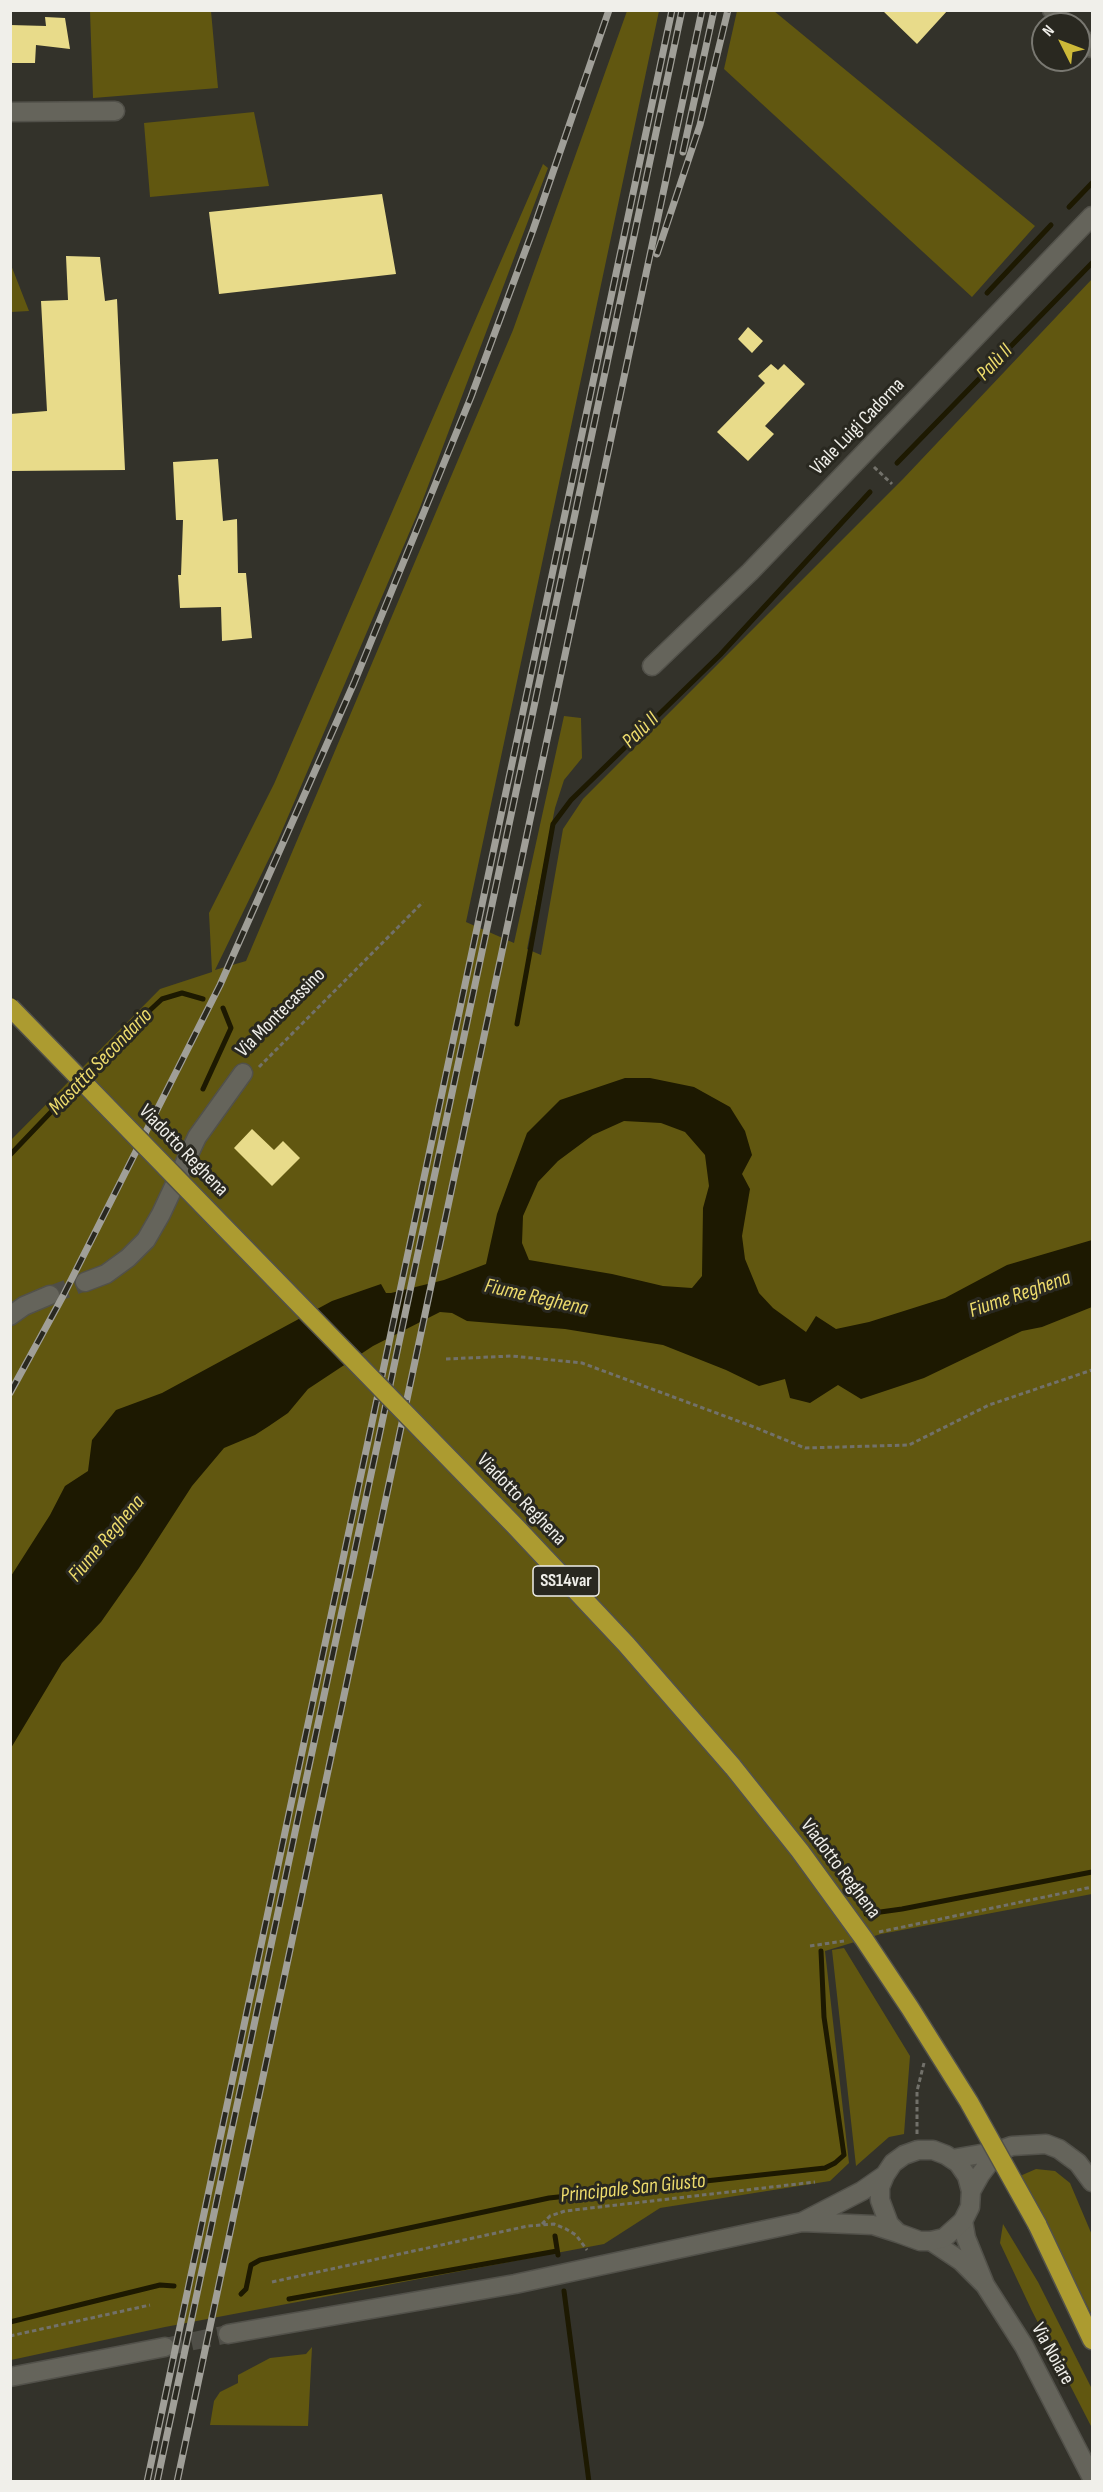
<!DOCTYPE html>
<meta charset="utf-8">
<style>
body{margin:0}
#map{position:relative;width:1103px;height:2492px;overflow:hidden;background:#33322a;font-family:"Sofia Sans Condensed",sans-serif}
canvas{display:block}
.frame{position:absolute;inset:0;border:12px solid #f0efea;pointer-events:none}
.north{position:absolute;left:1031px;top:12px;width:60px;height:60px;box-sizing:border-box;background:#292820;border:2px solid #797871;border-radius:50%;rotate:312deg;font-size:16px;font-weight:700;line-height:24px;text-align:center;color:#f0efea}
.north::after{content:'';display:block;margin:auto;width:21px;height:27px;background:#cdb938;clip-path:polygon(50% 0,100% 100%,50% 72%,0 100%)}
</style>
<div id="map">
<canvas width="1103" height="2492"></canvas>
<div class="frame"></div>
<div class="north">N</div>
</div>
<script>
const c = document.querySelector('canvas').getContext('2d');
c.lineJoin = 'round';
function paint(path, color) {
  c.fillStyle = color;
  c.fill(path, 'evenodd');
}
function poly(rows) {
  const path = new Path2D();
  for (const r of rows) {
    path.moveTo(r[0], r[1]);
    for (let i = 2; i < r.length; i += 2) path.lineTo(r[i], r[i + 1]);
  }
  return path;
}
function strokePath(path, color, width, dash) {
  c.strokeStyle = color;
  c.lineWidth = width;
  c.lineCap = dash ? 'butt' : 'round';
  c.setLineDash(dash || []);
  c.stroke(path);
}
function write(font, color, halo, rows, align = 'center') {
  c.font = font + ' "Sofia Sans Condensed",sans-serif';
  c.lineWidth = 6;
  c.setLineDash([]);
  c.textBaseline = 'middle';
  c.strokeStyle = halo;
  c.fillStyle = color;
  for (const [text, x, y, turn = 0] of rows) {
    c.save();
    c.translate(x, y);
    c.rotate((+turn || 0) * Math.PI / 180);
    c.textAlign = isNaN(turn) ? turn : align;
    if (halo) c.strokeText(text, 0, 0);
    c.fillText(text, 0, 0);
    c.restore();
  }
}
const green = poly([
 [90,11,211,11,218,88,93,98],
 [627,11,659,11,466,922,514,943,564,716,581,718,582,758,564,780,555,808,527,949,541,955,563,829,583,799,903,479,1092,279,1092,1894,881,1934,825,1951,849,2163,830,2181,660,2208,604,2244,165,2327,11,2360,11,1140,160,989,212,972,209,913,274,784,543,164,548,168,419,510,278,840,215,970,246,961,513,330],
 [737,11,774,11,1035,226,972,297,724,69],
 [254,112,269,186,150,197,144,123],
 [10,265,11,265,29,311,11,312],
 [844,1948,910,2056,904,2134,889,2137,856,2166,832,1950],
 [1036,2169,1055,2171,1070,2183,1092,2235,1092,2315,1020,2176],
 [1003,2224,1038,2282,1092,2389,1092,2428,1032,2311,1000,2243],
 [312,2347,308,2426,210,2425,214,2401,220,2392,238,2383,238,2375,270,2358,306,2354]
]);
const water = poly([
 [625,1078,650,1078,694,1087,730,1107,745,1131,752,1155,742,1174,750,1189,742,1236,745,1259,759,1293,773,1308,806,1332,816,1316,836,1329,869,1322,945,1298,1007,1265,1092,1240,1092,1307,1042,1327,1022,1331,924,1378,861,1399,838,1385,810,1403,790,1398,785,1379,759,1386,726,1370,663,1345,565,1329,467,1321,452,1313,440,1312,373,1346,308,1389,288,1413,269,1426,255,1435,224,1448,192,1486,139,1568,101,1622,62,1663,11,1748,11,1576,50,1515,65,1486,88,1471,92,1440,116,1410,162,1393,332,1301,381,1284,386,1293,391,1293,444,1280,486,1264,497,1214,527,1133,560,1100],
 [624,1121,661,1123,685,1132,705,1155,709,1186,703,1208,702,1276,692,1288,663,1286,612,1274,529,1260,522,1243,523,1216,538,1182,558,1161,593,1135]
]);
const stream = poly([
 [1069,207,1092,183],
 [987,293,1051,225],
 [897,463,1092,263],
 [517,1024,553,824,571,800,720,655,870,492],
 [203,1089,231,1028,223,1008],
 [10,1155,133,1026,162,999,182,993,203,999],
 [866,1914,902,1909,1092,1872],
 [555,2236,558,2255],
 [564,2291,589,2482],
 [241,2294,246,2289,251,2265,260,2260,549,2198,825,2168,835,2163,844,2155,824,2017,821,1951],
 [289,2299,557,2251],
 [10,2322,160,2285,174,2286]
]);
const building = poly([
 [882,10,948,10,917,44],
 [45,17,65,18,70,49,36,45,35,63,10,63,10,25,46,26],
 [382,194,396,274,219,294,209,212],
 [66,256,100,257,105,301,117,299,125,470,10,471,10,414,47,411,41,301,68,300],
 [748,327,763,341,752,353,738,339],
 [771,364,778,370,784,364,805,384,765,426,774,434,748,461,717,432,765,383,758,376],
 [218,459,223,521,237,519,238,573,246,573,252,638,222,641,221,607,180,608,178,575,181,575,183,520,176,520,173,462],
 [252,1129,274,1150,283,1141,300,1158,272,1186,234,1148]
]);
const streetTunnel = poly([
 [50,1295,85,1282]
]);
const secondaryTunnel = poly([
 [165,2347,228,2334]
]);
const path = poly([
 [874,467,892,484],
 [259,1067,423,902],
 [446,1359,512,1356,582,1363,754,1427,805,1448,909,1445,989,1405,1092,1370],
 [879,1932,1092,1887],
 [810,1946,844,1941],
 [917,2134,917,2091,924,2063],
 [542,2224,550,2216,565,2211,815,2182],
 [272,2282,528,2226,554,2224,566,2229,576,2235,587,2250],
 [10,2336,150,2305]
]);
const street = poly([
 [1052,10,1066,24],
 [1079,35,1092,48],
 [10,112,115,111],
 [652,666,750,572,1092,216],
 [85,1282,106,1274,128,1258,146,1240,161,1214,197,1137,243,1073],
 [10,1316,24,1306,50,1295],
 [931,2241,961,2261,985,2285,966,2238,963,2221],
 [985,2285,1024,2346,1092,2478]
]);
const secondary = poly([
 [998,2151,1012,2146,1046,2144,1059,2149,1078,2163,1092,2182],
 [952,2159,998,2151,980,2175,971,2191],
 [885,2175,880,2187,880,2200,889,2224,898,2233,920,2241,931,2241,944,2238,963,2221,970,2207,971,2191,967,2176,958,2163,946,2155,933,2150,918,2150,904,2155,893,2163,885,2175,862,2191,802,2222,873,2225,898,2233],
 [228,2334,515,2284,802,2222],
 [10,2377,165,2347]
]);
const highway = poly([
 [1037,2224,1092,2340]
]);
const rail = poly([
 [683,152,714,10],
 [657,254,700,125,728,10],
 [10,1393,63,1296,220,985,354,683,471,397,533,230,609,10],
 [147,2482,672,10],
 [157,2482,682,10],
 [177,2482,702,10]
]);
const highwayBridge = poly([
 [10,1007,515,1526,626,1644,733,1767,800,1851,864,1939,910,2008,969,2102,1037,2224]
]);
const shields = [
 [566,1581,66]
];
const shieldNames = [
 ["SS14var",566,1581]
];
const streetNames = [
 ["Viale Luigi Cadorna",858,427,-46],
 ["Via Montecassino",281,1013,-45],
 ["Viadotto Reghena",183,1151,46],
 ["Viadotto Reghena",521,1500,46],
 ["Viadotto Reghena",840,1869,53],
 ["Via Noiare",1052,2354,61]
];
const waterNames = [
 ["Palù II",995,363,-46],
 ["Palù II",641,731,-44],
 ["Masatta Secondario",101,1062,-46],
 ["Fiume Reghena",1020,1295,-19],
 ["Fiume Reghena",536,1298,13],
 ["Fiume Reghena",107,1539,-50],
 ["Principale San Giusto",633,2189,-6]
];
paint(green, '#615710');
paint(water, '#1d1901');
strokePath(stream, '#1d1901', 5);
paint(building, '#e8db8a');
strokePath(streetTunnel, '#4f4e47', 18, [18, 9]);
strokePath(secondaryTunnel, '#4f4e47', 18, [18, 9]);
strokePath(street, '#52514a', 21);
strokePath(secondary, '#52514a', 21);
strokePath(highway, '#52514a', 21);
strokePath(path, '#72716a', 3, [4.5, 3]);
strokePath(street, '#65645b', 18);
strokePath(secondary, '#65645b', 18);
strokePath(highway, '#ac9b30', 18);
strokePath(rail, '#a09f98', 7);
strokePath(rail, '#292820', 4.5, [14]);
strokePath(highwayBridge, '#52514a', 21, []);
strokePath(highwayBridge, '#ac9b30', 18);
for (const [x, y, w] of shields) {
  const box = new Path2D();
  box.roundRect(x - w / 2, y - 15, w, 30, 4.5);
  c.fillStyle = '#292820';
  c.fill(box);
  strokePath(box, '#f0efea', 1.5);
}
write('bold 18px', '#f0efea', null, shieldNames);
write('20px', '#f0efea', '#292820', streetNames);
write('italic 21px', '#eddb6c', '#292820', waterNames);
</script>
